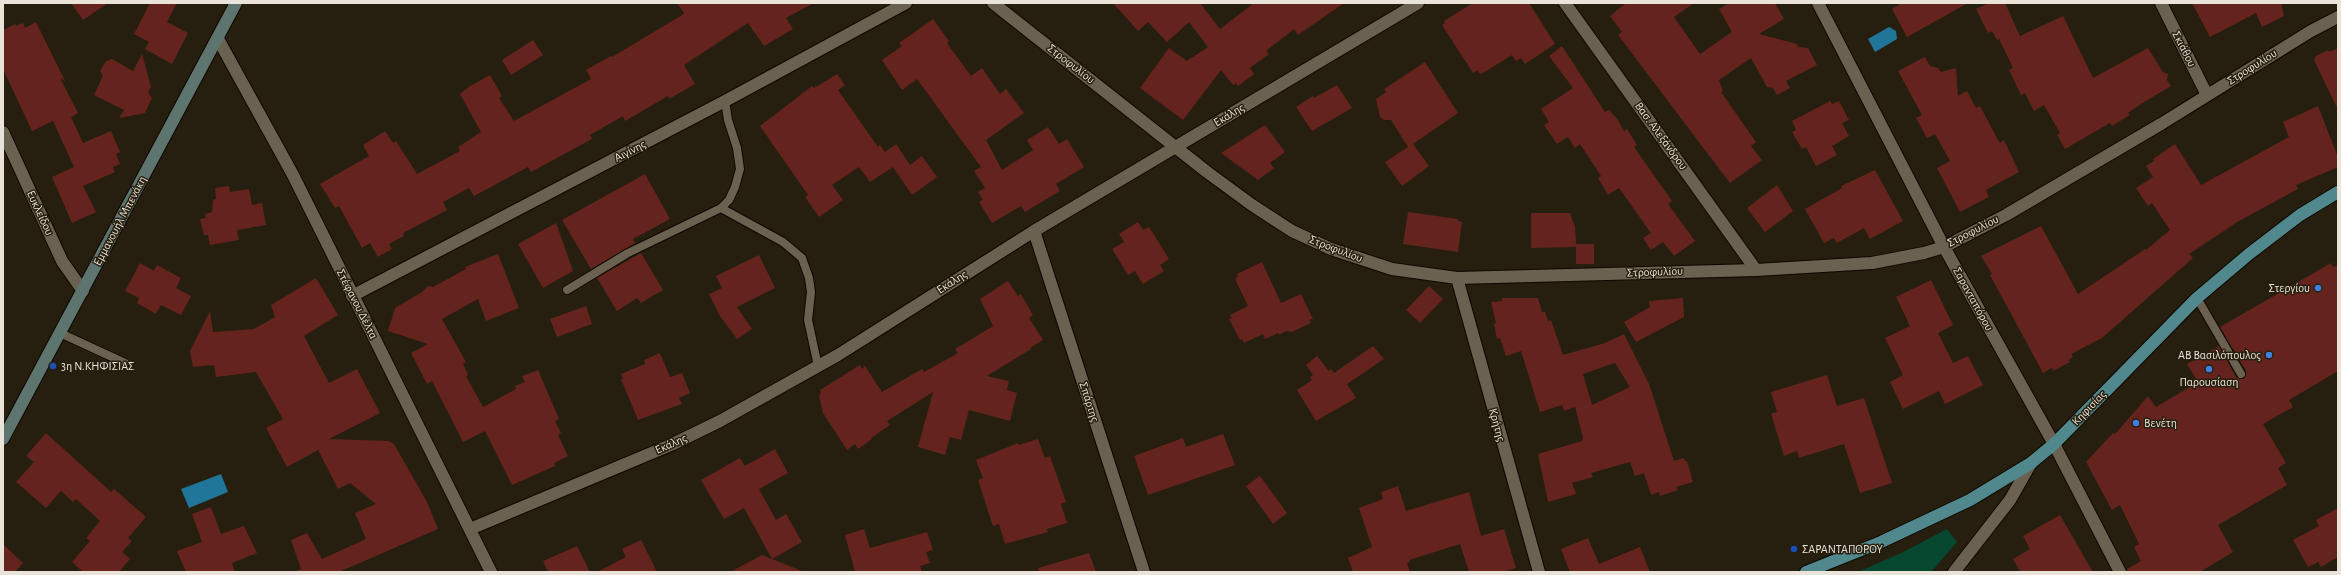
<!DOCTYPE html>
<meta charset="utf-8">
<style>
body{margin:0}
#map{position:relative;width:2341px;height:575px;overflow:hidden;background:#261e0e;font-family:"Alegreya Sans",sans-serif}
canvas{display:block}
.frame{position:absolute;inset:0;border:4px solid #e9e3d9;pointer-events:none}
</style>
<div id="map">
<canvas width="2341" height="575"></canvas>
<div class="frame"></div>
</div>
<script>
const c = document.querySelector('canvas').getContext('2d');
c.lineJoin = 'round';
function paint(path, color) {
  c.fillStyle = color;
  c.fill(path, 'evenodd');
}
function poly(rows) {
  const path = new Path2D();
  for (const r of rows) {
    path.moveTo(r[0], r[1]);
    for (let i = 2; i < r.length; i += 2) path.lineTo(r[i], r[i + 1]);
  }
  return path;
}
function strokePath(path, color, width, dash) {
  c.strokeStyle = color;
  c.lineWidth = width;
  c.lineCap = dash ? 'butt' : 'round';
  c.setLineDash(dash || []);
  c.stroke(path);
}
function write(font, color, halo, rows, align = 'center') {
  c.font = font + ' "Alegreya Sans",sans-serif';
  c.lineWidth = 3;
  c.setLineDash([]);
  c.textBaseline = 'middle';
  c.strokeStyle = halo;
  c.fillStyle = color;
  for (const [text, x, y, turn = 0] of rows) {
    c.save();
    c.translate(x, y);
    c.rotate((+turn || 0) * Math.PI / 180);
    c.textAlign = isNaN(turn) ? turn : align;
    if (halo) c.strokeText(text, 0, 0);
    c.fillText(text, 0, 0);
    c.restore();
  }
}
const green = poly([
 [1947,529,1957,542,1931,572,1858,572,1903,552]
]);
const water = poly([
 [1889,27,1896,31,1897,39,1875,52,1868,39],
 [221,474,228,492,189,508,181,489]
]);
const building = poly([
 [71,3,108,3,83,20],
 [150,3,177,3,167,22,188,33,172,64,145,49,149,42,134,34],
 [677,3,814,3,786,18,793,29,764,46,748,23,684,65,695,84,669,99,668,96,625,121,623,116,590,135,592,139,531,172,528,167,474,196,469,188,443,202,447,210,403,233,404,236,389,244,392,249,378,257,370,243,362,248,339,206,335,208,320,184,369,156,363,145,385,131,393,143,396,141,417,174,460,151,458,147,481,132,460,94,470,86,490,75,502,96,499,98,514,121,591,79,586,70,611,56,612,57,682,15,684,13],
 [1113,3,1200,3,1220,29,1254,3,1344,3,1298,35,1294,29,1266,51,1269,54,1250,68,1254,74,1238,86,1236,83,1233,85,1221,70,1183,120,1140,88,1169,48,1187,61,1208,47,1189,22,1167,42,1148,22,1138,31],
 [1473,3,1529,3,1555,44,1525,64,1521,58,1516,61,1512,55,1483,73,1480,74,1477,70,1473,73,1442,25,1445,23,1444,21],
 [1626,3,1694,3,1674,17,1700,54,1732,32,1719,9,1729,3,1775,3,1784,19,1759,34,1797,44,1798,47,1808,48,1817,65,1786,81,1790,88,1777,95,1773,88,1767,87,1751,58,1719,80,1723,91,1721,92,1756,142,1751,146,1762,160,1730,183,1618,35,1622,32,1610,16],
 [1902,3,1968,3,1907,37,1892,9],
 [1989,3,2005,3,2020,36,2063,16,2093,78,2148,48,2163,72,2168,74,2167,80,2171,86,2141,104,2128,113,2130,115,2112,126,2110,123,2065,149,2057,135,2060,133,2044,105,2034,111,2025,93,2021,95,2009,70,2013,68,1999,39,1997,40,1992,31,1988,33,1976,9],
 [2192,3,2281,3,2284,16,2262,27,2256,13,2210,37],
 [933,19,949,41,947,43,971,76,982,68,1000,94,1006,89,1024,113,986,140,1002,170,1033,150,1027,140,1048,127,1059,144,1067,139,1084,167,1056,184,1060,191,1025,212,1021,206,992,223,979,202,983,200,978,192,985,188,974,171,981,167,917,79,902,90,882,60,902,46,899,43],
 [36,22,65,81,60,78,78,113,71,117,83,143,111,131,120,152,116,154,120,164,113,167,115,172,83,186,96,212,72,223,52,177,74,167,53,121,32,131,3,69,3,30,15,24,16,26,23,23,25,28],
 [533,40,543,55,511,75,502,60],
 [1562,46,1605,112,1609,110,1618,120,1624,131,1627,129,1637,145,1634,147,1672,201,1668,204,1695,241,1674,256,1663,242,1651,250,1643,238,1651,233,1619,188,1608,195,1598,178,1601,176,1580,144,1575,148,1568,137,1557,144,1544,125,1549,122,1541,109,1573,88,1549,56],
 [2338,48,2338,110,2314,60,2316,56,2328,50,2329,52],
 [142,54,151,87,148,92,152,98,145,113,119,118,124,110,94,95,103,76,100,71,106,61,112,59,133,71],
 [1925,57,1930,66,1938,68,1941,72,1956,68,1958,96,1967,91,1976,108,1980,106,1998,140,2000,143,2004,140,2019,172,1986,190,1989,197,1960,212,1937,168,1950,161,1935,134,1927,138,1916,118,1922,115,1898,71],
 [1425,62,1458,113,1413,144,1429,166,1402,186,1385,162,1408,147,1391,120,1384,120,1380,117,1376,99,1386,92,1384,89],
 [837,74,845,85,838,90,878,147,880,145,885,152,896,144,910,165,922,156,937,177,912,195,893,167,870,182,859,167,832,185,843,200,819,217,805,197,808,195,760,126,812,86,814,88],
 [1337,85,1352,108,1312,131,1296,107,1313,96,1314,98],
 [1830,101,1832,104,1839,101,1849,120,1842,123,1849,136,1832,146,1837,155,1816,166,1806,147,1802,149,1792,132,1796,130,1792,121],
 [2318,106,2338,157,2338,167,2296,185,2298,189,2239,221,2189,254,2193,258,2102,338,2071,354,2073,357,2068,360,2070,362,2053,371,2052,368,2043,373,1990,275,1992,274,1981,256,2041,226,2078,294,2145,249,2146,250,2170,230,2152,203,2148,206,2136,188,2153,177,2146,166,2154,161,2153,159,2175,144,2201,185,2289,137,2283,122],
 [1265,125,1285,152,1270,163,1274,168,1258,180,1221,153],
 [1875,170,1903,221,1870,239,1864,228,1837,243,1834,238,1824,243,1805,209,1842,188,1841,186],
 [645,174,670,219,633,239,635,243,591,269,562,220],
 [1777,185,1793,211,1765,232,1747,208],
 [229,186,230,192,249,189,252,205,262,203,266,225,237,230,239,240,210,245,208,235,204,235,200,219,206,218,205,214,212,212,213,200,216,199,215,188],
 [1408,212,1458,219,1458,221,1462,222,1458,252,1403,244],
 [1531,213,1570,213,1575,227,1576,244,1594,244,1594,264,1576,264,1576,247,1531,248],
 [1138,222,1143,230,1149,227,1169,259,1160,265,1164,271,1143,284,1135,271,1128,275,1112,249,1124,242,1119,234],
 [556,223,573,271,543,288,518,244],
 [641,253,663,290,641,303,637,298,617,311,597,278],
 [498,254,519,308,486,321,478,299,442,319,466,362,463,364,468,375,466,376,483,407,516,389,515,386,525,382,522,376,538,370,559,419,555,421,561,433,558,435,568,456,554,463,555,466,512,485,485,431,463,442,432,381,427,384,411,353,428,344,388,331,395,308,422,292,428,286,433,287,466,269,465,267],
 [759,255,775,288,737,307,752,329,737,339,720,316,709,294,722,288,716,276],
 [1262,262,1281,303,1301,294,1313,319,1309,320,1311,323,1292,332,1286,331,1279,335,1278,333,1265,339,1263,334,1244,343,1242,339,1240,340,1229,319,1232,318,1230,315,1248,306,1235,279,1238,277,1237,274],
 [140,263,154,271,157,265,181,278,176,288,191,296,181,315,161,305,156,314,137,303,139,298,125,291],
 [2331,263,2333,267,2338,265,2338,371,2289,400,2293,407,2263,424,2286,463,2278,468,2287,485,2218,525,2233,552,2200,572,2127,572,2127,569,2141,561,2134,547,2139,544,2120,505,2112,510,2086,462,2113,433,2115,434,2148,396,2156,407,2198,382,2187,364,2219,346,2236,377,2244,379,2246,371,2220,327],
 [316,278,338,315,304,336,329,383,357,369,380,413,329,439,389,441,394,444,427,502,438,529,339,572,293,572,301,569,291,540,307,533,322,559,366,539,355,513,376,504,350,483,338,489,318,450,287,467,266,428,283,419,256,372,216,377,214,365,193,367,190,351,210,311,213,332,254,329,275,317,271,305],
 [1931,280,1953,325,1938,333,1953,363,1968,356,1983,385,1945,404,1939,391,1903,409,1890,382,1903,375,1885,338,1910,326,1896,297],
 [1008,281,1018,296,1021,294,1033,315,1029,318,1043,340,1030,348,1031,349,987,376,1009,381,1007,390,1017,393,1010,421,969,410,961,440,950,437,945,455,918,447,933,392,887,421,890,425,871,438,872,439,858,449,855,444,847,450,823,413,819,396,821,392,820,390,860,365,862,369,865,366,882,392,922,369,924,372,958,353,955,349,993,326,980,299],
 [1429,286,1443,299,1420,323,1406,310],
 [1502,298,1538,298,1542,312,1545,312,1548,321,1551,320,1563,355,1605,343,1624,334,1649,384,1674,461,1684,458,1685,461,1687,461,1693,482,1676,487,1678,490,1660,496,1659,492,1651,495,1644,473,1635,476,1630,462,1591,473,1593,477,1572,483,1576,494,1548,502,1538,454,1582,441,1583,438,1575,407,1564,411,1562,405,1540,412,1521,351,1506,356,1500,338,1497,339,1494,324,1496,323,1491,302,1502,301],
 [1615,363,1630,387,1592,405,1583,374],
 [1683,298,1684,317,1636,342,1624,322,1650,307,1649,301],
 [586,306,592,324,557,337,550,319],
 [1373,346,1384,359,1347,384,1356,398,1316,421,1297,390,1312,380,1310,377,1313,375,1306,365,1317,356,1329,371,1331,369,1334,373],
 [660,353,670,377,682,373,690,393,679,398,682,404,638,420,621,379,623,379,621,374,645,364,644,360],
 [1827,375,1837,406,1864,398,1892,483,1860,493,1844,444,1799,458,1797,451,1784,456,1771,414,1777,412,1771,392],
 [46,433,111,492,114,489,146,517,128,538,132,541,122,552,130,559,119,572,83,572,72,562,90,541,86,538,100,521,76,499,73,502,61,491,46,508,16,482,34,462,26,456],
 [1223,434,1235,465,1148,495,1134,456,1183,438,1186,447],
 [1038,439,1045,458,1050,456,1066,502,1061,504,1067,523,1047,529,1048,532,1005,544,999,524,993,526,978,480,983,478,976,460,1018,443,1019,445],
 [775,449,788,473,759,489,776,520,786,514,802,542,772,559,744,508,724,519,701,480,740,458,745,466],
 [1260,476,1287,513,1273,524,1246,486],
 [1398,486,1406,511,1469,492,1481,536,1504,529,1516,568,1503,572,1469,572,1460,544,1409,560,1410,562,1407,563,1410,572,1353,572,1348,558,1372,547,1359,508,1383,499,1381,492],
 [211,507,221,534,244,526,257,553,232,563,235,572,186,572,177,551,202,542,192,514],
 [2338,508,2338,557,2321,567,2318,562,2308,567,2293,540,2319,526,2316,520],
 [2060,515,2093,572,2020,572,2013,559,2030,549,2023,536],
 [864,529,870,548,927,532,933,550,926,552,930,563,920,566,922,572,855,572,845,535],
 [1588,538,1599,564,1640,547,1650,572,1570,572,1561,549],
 [641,540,657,572,597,572,626,557,622,549],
 [3,544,23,563,15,572,3,572],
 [577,546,590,572,548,572,543,561],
 [1089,553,1096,572,1039,572,1038,568],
 [762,555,802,571,802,572,730,572]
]);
const service = poly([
 [721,208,783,242,802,258,809,278,811,292,808,320,818,366],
 [567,290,628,253,721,208,729,200,735,187,740,169,737,148,728,120,725,101],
 [2197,298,2241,374],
 [60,333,125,363]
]);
const minor = poly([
 [1565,3,1756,270],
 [1818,3,1944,247,2054,444,2120,572],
 [2161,3,2207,95],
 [3,132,62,261,83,291],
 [1034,231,1144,572],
 [1457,278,1539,572],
 [352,296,725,101,906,3],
 [470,529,673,444,720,421,838,355,1034,231,1418,3],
 [1954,572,2010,500,2031,463]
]);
const tertiary = poly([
 [993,3,1207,172,1252,205,1292,231,1331,249,1392,269,1457,278,1756,270,1872,263,1924,253,1944,247,2006,215,2161,124,2311,31,2338,17],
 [218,39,293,175,491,572]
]);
const secondary = poly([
 [3,439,236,3]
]);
const primary = poly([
 [1806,572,1881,542,1970,500,2031,463,2054,444,2197,298,2249,254,2300,215,2338,192]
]);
const markers = [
 [2318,288,4,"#3f7fe0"],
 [2269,355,4,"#3f7fe0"],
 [53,366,4,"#1a4fb4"],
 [2209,369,4,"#3f7fe0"],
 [2136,423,4,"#3f7fe0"],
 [1794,549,4,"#1a4fb4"]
];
const streetNames = [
 ["Σκιάθου",2184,49,63],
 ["Στροφυλίου",1071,64,38],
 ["Στροφυλίου",2252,67,-32],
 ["Εκάλης",1229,115,-31],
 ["Βασ. Αλεξάνδρου",1661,136,54],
 ["Αιγίνης",630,151,-28],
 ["Ευκλείδου",40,213,65],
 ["Εμμανουήλ Μπενάκη",120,221,-62],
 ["Στροφυλίου",1973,231,-27],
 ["Στροφυλίου",1336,249,21],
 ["Στροφυλίου",1655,272,-2],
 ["Εκάλης",952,282,-32],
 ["Σαρανταπόρου",1973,299,61],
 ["Στέφανου Δέλτα",357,304,63],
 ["Σπάρτης",1089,402,72],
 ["Κηφισίας",2089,408,-46],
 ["Κρήτης",1497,425,75],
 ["Εκάλης",671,444,-24]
];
const poiNames = [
 ["Στεργίου",2310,288,"right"],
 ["ΑΒ Βασιλόπουλος",2261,355,"right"],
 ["3η Ν.ΚΗΦΙΣΙΑΣ",61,366],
 ["Παρουσίαση",2209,382,"center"],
 ["Βενέτη",2144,423],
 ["ΣΑΡΑΝΤΑΠΟΡΟΥ",1802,549]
];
paint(green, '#05472f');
paint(water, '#207698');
paint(building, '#64241d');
strokePath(service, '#0f0800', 10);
strokePath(minor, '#0f0800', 14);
strokePath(tertiary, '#0f0800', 14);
strokePath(secondary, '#0f0800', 14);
strokePath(primary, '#0f0800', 14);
strokePath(service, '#6b6150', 8);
strokePath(minor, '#6b6150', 12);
strokePath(tertiary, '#6b6150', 12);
strokePath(secondary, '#5e746e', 12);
strokePath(primary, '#51888d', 12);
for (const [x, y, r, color] of markers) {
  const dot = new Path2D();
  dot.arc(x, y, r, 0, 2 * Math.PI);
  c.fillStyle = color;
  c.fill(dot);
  strokePath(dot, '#261e0e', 1.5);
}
write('12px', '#e9e3d9', '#261e0e', streetNames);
write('12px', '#e9e3d9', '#261e0e', poiNames, 'left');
</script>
